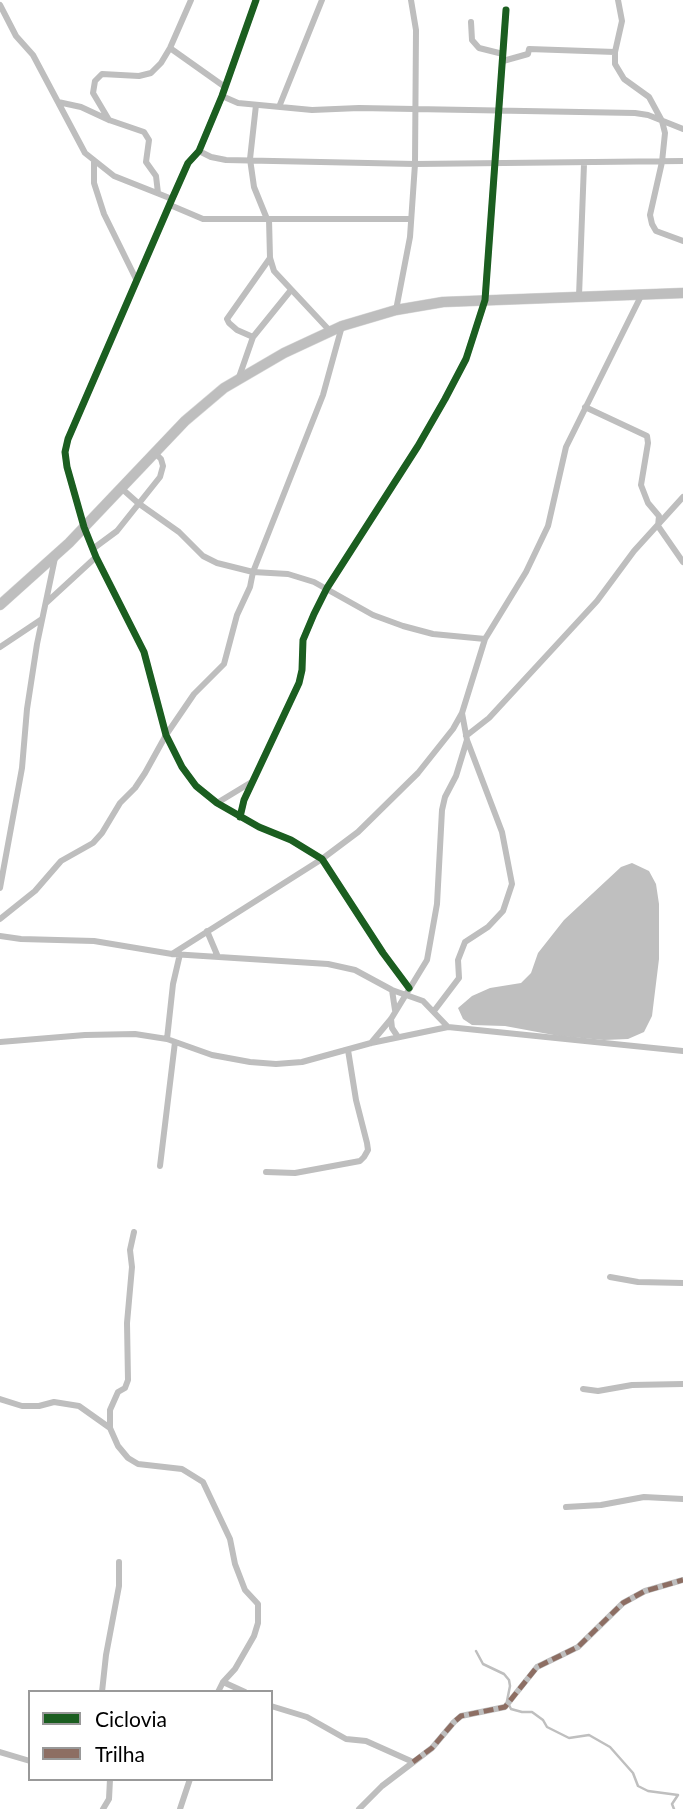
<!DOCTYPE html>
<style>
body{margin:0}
#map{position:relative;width:683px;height:1809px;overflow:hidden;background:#fff;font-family:Lato,sans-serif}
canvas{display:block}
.legend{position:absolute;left:28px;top:1690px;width:245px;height:91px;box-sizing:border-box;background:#fff;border:2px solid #999;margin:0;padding:9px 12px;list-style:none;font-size:21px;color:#000}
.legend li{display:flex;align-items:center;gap:14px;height:35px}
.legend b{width:35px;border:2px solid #999}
</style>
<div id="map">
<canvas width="683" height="1809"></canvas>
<ul class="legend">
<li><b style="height:9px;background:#1b5e20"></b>Ciclovia</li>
<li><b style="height:9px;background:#8d6e63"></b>Trilha</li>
</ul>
</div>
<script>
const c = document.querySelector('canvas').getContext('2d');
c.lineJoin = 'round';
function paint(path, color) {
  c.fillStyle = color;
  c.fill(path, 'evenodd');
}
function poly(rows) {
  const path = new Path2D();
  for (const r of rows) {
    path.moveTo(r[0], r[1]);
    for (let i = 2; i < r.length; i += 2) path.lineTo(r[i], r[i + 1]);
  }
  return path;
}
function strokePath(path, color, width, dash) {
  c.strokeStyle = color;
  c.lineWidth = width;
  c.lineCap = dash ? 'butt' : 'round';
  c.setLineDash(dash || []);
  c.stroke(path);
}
const water = poly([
 [632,863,649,871,656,884,659,904,659,959,652,1016,644,1032,628,1039,604,1040,559,1036,505,1026,472,1025,463,1019,458,1008,472,996,490,988,521,983,531,973,538,953,564,920,621,867]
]);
const stream = poly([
 [476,1651,483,1664,504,1674,509,1680,510,1686,507,1701,511,1709,522,1712,532,1712,543,1720,547,1727,569,1738,589,1735,610,1747,633,1773,638,1786,648,1791,678,1795,672,1804,674,1809]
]);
const street = poly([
 [256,0,222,96,199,151,188,163,172,199,68,439,65,452,67,467,84,527,96,557,144,652,166,735,182,767,196,786,217,803,259,827,291,840,322,859,383,953,409,988],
 [618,0,622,21,615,52,615,64,624,79,649,97,662,121,665,133,662,162,650,215,652,224,656,231,683,241],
 [0,5,16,36,33,55,85,153,114,176,172,199],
 [471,22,472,40,479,48,503,54],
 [170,48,225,87],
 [503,61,528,54,529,49,615,52],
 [222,96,238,103,312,110,359,108,635,113,648,115,683,129],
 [58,102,81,107,109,120,144,132,149,140,146,162,156,176,158,193],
 [256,105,250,159,254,187,267,219],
 [279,107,322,0],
 [109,120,93,93,95,81,102,74,139,76,151,73,161,63,170,48,191,0],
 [199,151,211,157,226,160,415,164,683,161],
 [94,162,94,183,104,214,136,279],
 [170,205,203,219,411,219],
 [269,219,270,258,274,271,330,331],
 [579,296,584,164],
 [396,310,410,237,415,164,416,30,411,0],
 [253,337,237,330,229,323,227,319,270,258],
 [238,380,253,337,291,290],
 [585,407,647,436,648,443,641,485,648,503,659,516,658,526,683,562],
 [120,487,138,503,179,532,203,556,217,563,253,572,288,574,314,582,373,615,403,626,433,634,485,639],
 [94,548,117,531,160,477,163,466,161,459,154,452],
 [46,603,96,557],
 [0,647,42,619],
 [466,736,489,718,597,601,634,551,683,497],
 [217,803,250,783],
 [240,817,244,800,299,683,302,670,303,640,314,614,327,588,418,446,445,399,466,359,485,300,506,10],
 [0,888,22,768,27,709,37,644,55,558],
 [0,919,35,891,61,861,93,843,102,833,120,803,135,788,145,773,166,735,194,694,224,664,237,615,250,587,253,572,323,395,342,326],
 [207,931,218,957],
 [0,936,21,939,94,941,172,954,328,964,355,970,392,990,423,1001,448,1027],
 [172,954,322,859,358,832,418,773,453,729,462,713,485,639,526,572,548,526,566,447,642,294],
 [392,990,395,1010],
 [434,1011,459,978,458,960,465,942,488,927,503,911,512,884,502,832,467,740,462,713],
 [391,1019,392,1028,398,1037],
 [167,1039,173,984,180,954],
 [0,1042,85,1035,135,1034,167,1039,212,1055,250,1062,276,1064,302,1062,371,1043,448,1027,683,1051],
 [371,1043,391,1019,427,960,437,904,442,810,445,797,456,776,467,740],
 [160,1166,175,1042],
 [266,1172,295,1173,360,1161,364,1157,368,1150,367,1143,356,1100,348,1050],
 [610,1277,638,1282,683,1283],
 [583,1389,598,1391,632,1385,683,1384],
 [0,1399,22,1406,39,1406,54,1402,79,1406,110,1428,118,1446,128,1458,138,1464,182,1469,203,1482,230,1539,235,1564,245,1590,258,1604,258,1623,254,1636,235,1669,223,1682,218,1692],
 [110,1428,110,1410,118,1392,125,1388,128,1380,127,1323,132,1267,130,1250,134,1232],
 [566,1507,601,1505,644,1497,683,1499],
 [223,1682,245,1692],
 [102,1692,106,1655,119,1586,119,1562],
 [271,1706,307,1717,346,1739,366,1741,413,1762],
 [0,1752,30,1761],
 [103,1809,109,1799,110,1779],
 [180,1809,190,1779],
 [359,1809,382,1786,432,1748,454,1722,461,1716,505,1707,537,1667,578,1647,623,1603,645,1591,683,1580]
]);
const primary = poly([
 [0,605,69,543,185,421,224,388,284,353,342,326,396,310,443,302,683,293]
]);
const quiet = poly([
 [413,1762,432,1748,454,1722,461,1716,505,1707,537,1667,578,1647,623,1603,645,1591,683,1580]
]);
const cycleway = poly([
 [256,0,222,96,199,151,188,163,172,199,68,439,65,452,67,467,84,527,96,557,144,652,166,735,182,767,196,786,217,803,259,827,291,840,322,859,383,953,409,988],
 [240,817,244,800,299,683,302,670,303,640,314,614,327,588,418,446,445,399,466,359,485,300,506,10]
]);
paint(water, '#bfbfbf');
strokePath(stream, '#bfbfbf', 2.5);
strokePath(primary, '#dbdbdb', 11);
strokePath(street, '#bebebe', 6);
strokePath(primary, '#bebebe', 10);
strokePath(quiet, '#8d6e63', 5, [10, 5]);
strokePath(cycleway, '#1b5e20', 7);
</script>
